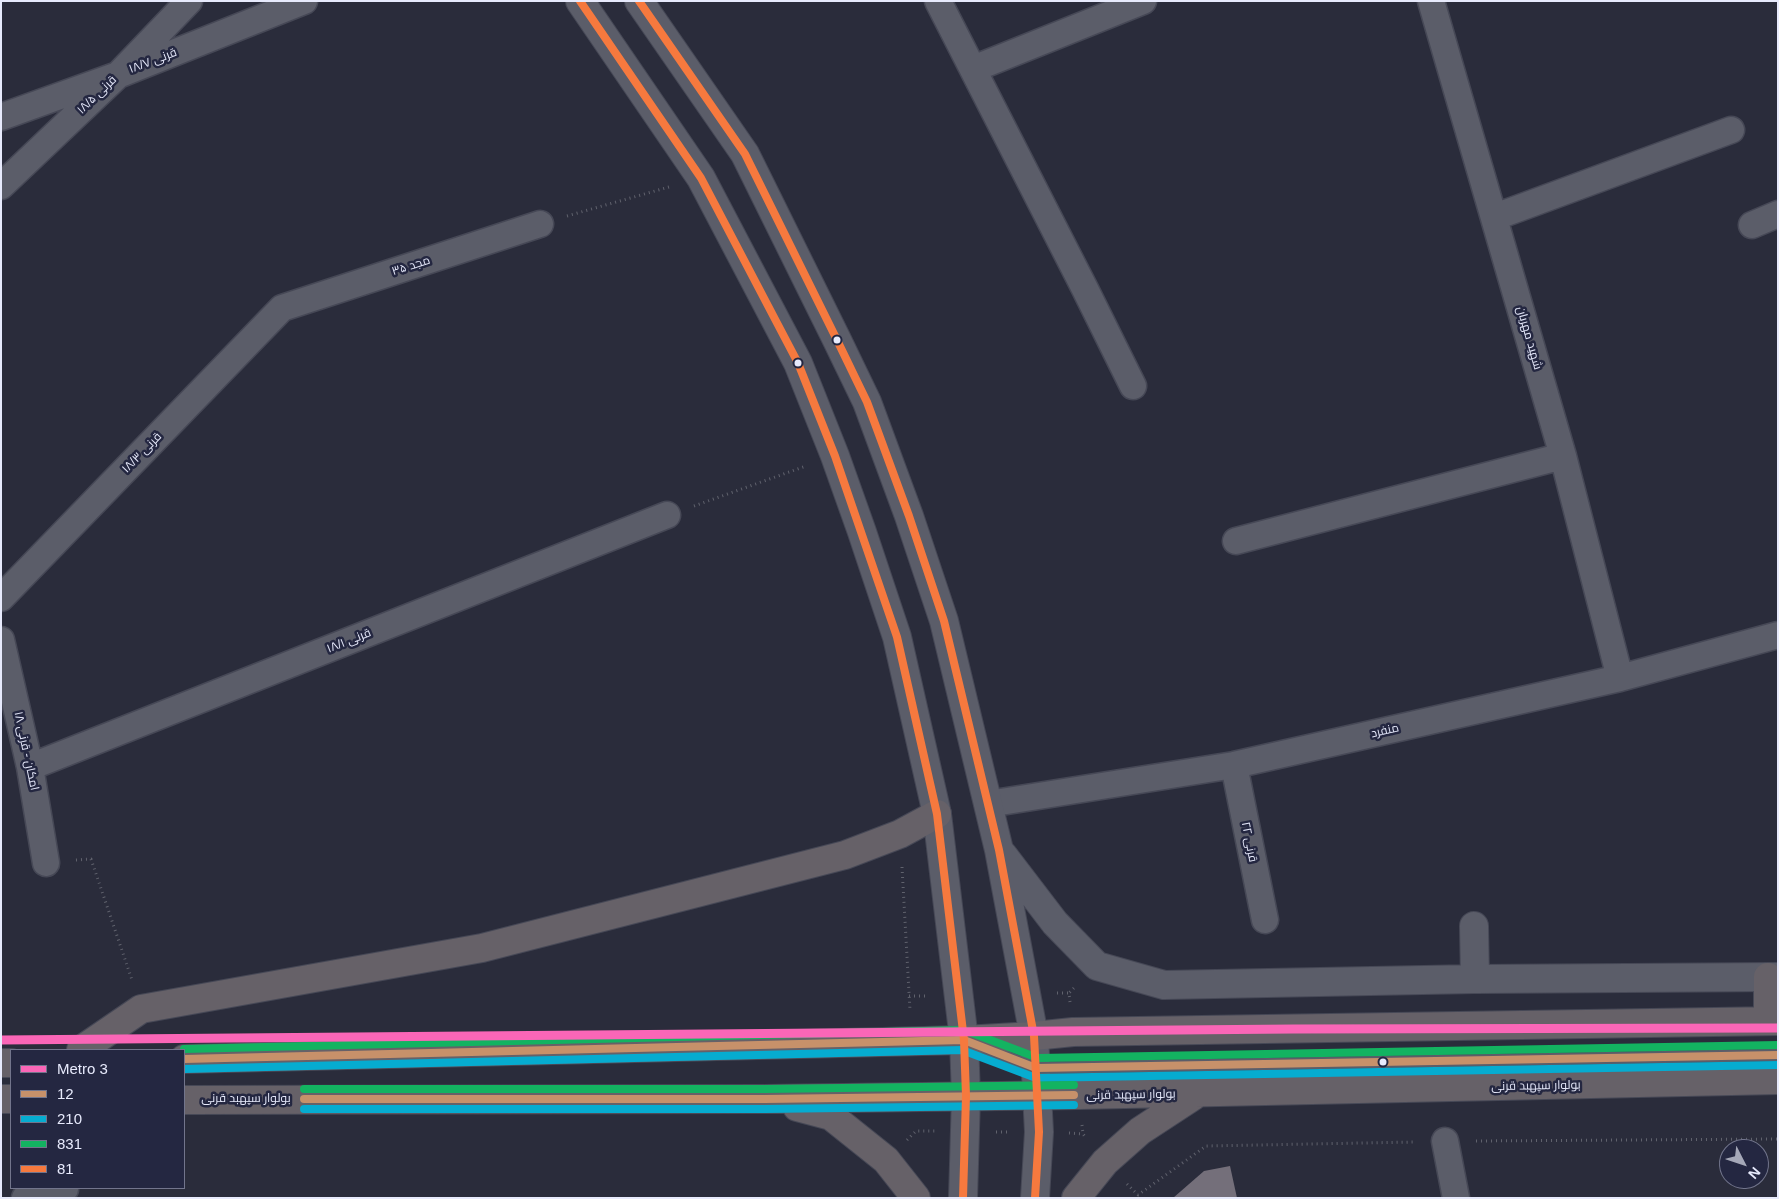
<!DOCTYPE html>
<meta charset="utf-8">
<style>
body{margin:0}
#map{position:relative;width:1779px;height:1199px;overflow:hidden;background:#2a2c3b;font-family:Helvetica,sans-serif}
canvas{display:block}
.frame{position:absolute;inset:0;border:2px solid #e7eafc;pointer-events:none}
.legend{position:absolute;left:10px;top:1049px;width:175px;height:140px;box-sizing:border-box;background:#242741;border:1px solid #72758c;margin:0;padding:6px 9px;list-style:none;font-size:15px;color:#e7eafc}
.legend li{display:flex;align-items:center;gap:10px;height:25px}
.legend b{width:25px;border:1px solid #72758c}
.north{position:absolute;left:1719px;top:1139px;width:50px;height:50px;box-sizing:border-box;background:#242741;border:1px solid #72758c;border-radius:50%;rotate:131deg;font-size:14px;font-weight:700;line-height:20px;text-align:center;color:#e7eafc}
.north::after{content:'';display:block;margin:auto;width:18px;height:22px;background:#a5a8b8;clip-path:polygon(50% 0,100% 100%,50% 72%,0 100%)}
</style>
<div id="map">
<canvas width="1779" height="1199"></canvas>
<div class="frame"></div>
<ul class="legend">
<li><b style="height:6px;background:#fa66b7"></b>Metro 3</li>
<li><b style="height:6px;background:#c7916a"></b>12</li>
<li><b style="height:6px;background:#06acd0"></b>210</li>
<li><b style="height:6px;background:#13b361"></b>831</li>
<li><b style="height:6px;background:#f6793e"></b>81</li>
</ul>
<div class="north">N</div>
</div>
<script>
const c = document.querySelector('canvas').getContext('2d');
c.lineJoin = 'round';
function paint(path, color) {
  c.fillStyle = color;
  c.fill(path, 'evenodd');
}
function poly(rows) {
  const path = new Path2D();
  for (const r of rows) {
    path.moveTo(r[0], r[1]);
    for (let i = 2; i < r.length; i += 2) path.lineTo(r[i], r[i + 1]);
  }
  return path;
}
function strokePath(path, color, width, dash) {
  c.strokeStyle = color;
  c.lineWidth = width;
  c.lineCap = dash ? 'butt' : 'round';
  c.setLineDash(dash || []);
  c.stroke(path);
}
function write(font, color, halo, rows, align = 'center') {
  c.font = font + ' Helvetica,Cairo,sans-serif';
  c.lineWidth = 5;
  c.setLineDash([]);
  c.textBaseline = 'middle';
  c.strokeStyle = halo;
  c.fillStyle = color;
  for (const [text, x, y, turn = 0] of rows) {
    c.save();
    c.translate(x, y);
    c.rotate((+turn || 0) * Math.PI / 180);
    c.textAlign = isNaN(turn) ? turn : align;
    if (halo) c.strokeText(text, 0, 0);
    c.fillText(text, 0, 0);
    c.restore();
  }
}
const building = poly([
 [1230,1166,1237,1198,1173,1198,1204,1171]
]);
const path = poly([
 [567,216,669,187],
 [694,506,806,466],
 [76,860,91,859,132,980],
 [902,867,910,1010],
 [1057,993,1069,993],
 [909,996,929,996],
 [1070,1002,1069,993,1076,986],
 [1082,1125,1083,1134,1086,1138],
 [996,1132,1010,1132],
 [1069,1133,1083,1134],
 [907,1140,916,1131,935,1131],
 [1476,1141,1778,1139],
 [1127,1184,1138,1195,1206,1146,1415,1142]
]);
const service = poly([
 [979,1046,1036,1068,1778,1055]
]);
const minor = poly([
 [938,1,1085,289,1133,386],
 [1431,1,1563,456,1620,678],
 [973,69,1143,1],
 [1,117,118,75,304,1],
 [1,186,118,75,189,1],
 [1495,217,1731,130],
 [1752,225,1778,214],
 [1236,541,1563,456],
 [1,598,282,308,540,224],
 [1,640,30,767,46,863],
 [1234,765,1265,920],
 [30,767,667,515],
 [988,804,1234,765,1620,678,1778,635],
 [1445,1141,1456,1198],
 [25,1198,42,1191,65,1189]
]);
const secondary = poly([
 [580,1,701,178,798,363,835,456,862,532,897,637,937,814,964,1040,966,1096,963,1198],
 [639,1,745,154,837,340,867,402,909,516,944,621,999,850,1034,1036,1039,1132,1035,1198],
 [1003,855,1055,923,1097,966,1164,985,1475,979,1778,977],
 [1474,926,1475,979]
]);
const primary = poly([
 [1768,977,1768,1021],
 [81,1050,141,1009,482,948,845,855,900,834,937,814],
 [184,1059,964,1040,1034,1036,1073,1032,1778,1021],
 [1,1063,11,1063],
 [1,1099,11,1099],
 [184,1100,764,1099,1079,1095,1778,1080],
 [797,1107,831,1116,886,1160,916,1198],
 [1076,1198,1105,1162,1140,1131,1198,1093]
]);
const bus1 = poly([
 [184,1059,964,1040,1036,1068,1778,1055],
 [304,1099,764,1099,1074,1095]
]);
const bus2 = poly([
 [184,1069,962,1050,1036,1078,1778,1065],
 [304,1109,764,1109,1074,1105]
]);
const bus3 = poly([
 [184,1049,964,1030,1038,1058,1778,1045],
 [304,1089,764,1089,1074,1085]
]);
const bus4 = poly([
 [580,1,701,178,798,363,835,456,897,637,937,814,964,1040,966,1096,963,1198],
 [639,1,745,154,837,340,867,402,909,516,944,621,999,850,1034,1036,1039,1132,1035,1198]
]);
const metro1 = poly([
 [1,1040,1294,1029,1778,1028]
]);
const markers = [
 [837,340,4.5,"#e7eafc"],
 [798,363,4.5,"#e7eafc"],
 [1383,1062,4.5,"#e7eafc"]
];
const streetNames = [
 ["قرنی ۱۸/۷",153,61,-21],
 ["قرنی ۱۸/۵",97,95,-44],
 ["مجد ۳۵",411,266,-18],
 ["شهید مهربان",1529,338,74],
 ["قرنی ۱۸/۳",142,453,-46],
 ["قرنی ۱۸/۱",349,641,-22],
 ["منفرد",1385,731,-13],
 ["امکان - قرنی ۱۸",26,751,78],
 ["قرنی ۲۲",1249,842,79],
 ["بولوار سپهبد قرنی",1536,1086,-1],
 ["بولوار سپهبد قرنی",1131,1095,-1],
 ["بولوار سپهبد قرنی",246,1099]
];
paint(building, '#746f7a');
strokePath(service, '#464856', 15);
strokePath(minor, '#464856', 29);
strokePath(secondary, '#464856', 30);
strokePath(primary, '#464856', 30);
strokePath(path, '#60626d', 3, [1, 4]);
strokePath(service, '#5b5d69', 12);
strokePath(minor, '#5b5d69', 26);
strokePath(secondary, '#5b5d69', 28);
strokePath(primary, '#666168', 28);
strokePath(bus1, '#c7916a', 8);
strokePath(bus2, '#06acd0', 8);
strokePath(bus3, '#13b361', 8);
strokePath(bus4, '#f6793e', 8);
strokePath(metro1, '#fa66b7', 9);
for (const [x, y, r, color] of markers) {
  const dot = new Path2D();
  dot.arc(x, y, r, 0, 2 * Math.PI);
  c.fillStyle = color;
  c.fill(dot);
  strokePath(dot, '#242741', 2);
}
write('12px', '#e7eafc', '#242741', streetNames);
</script>
